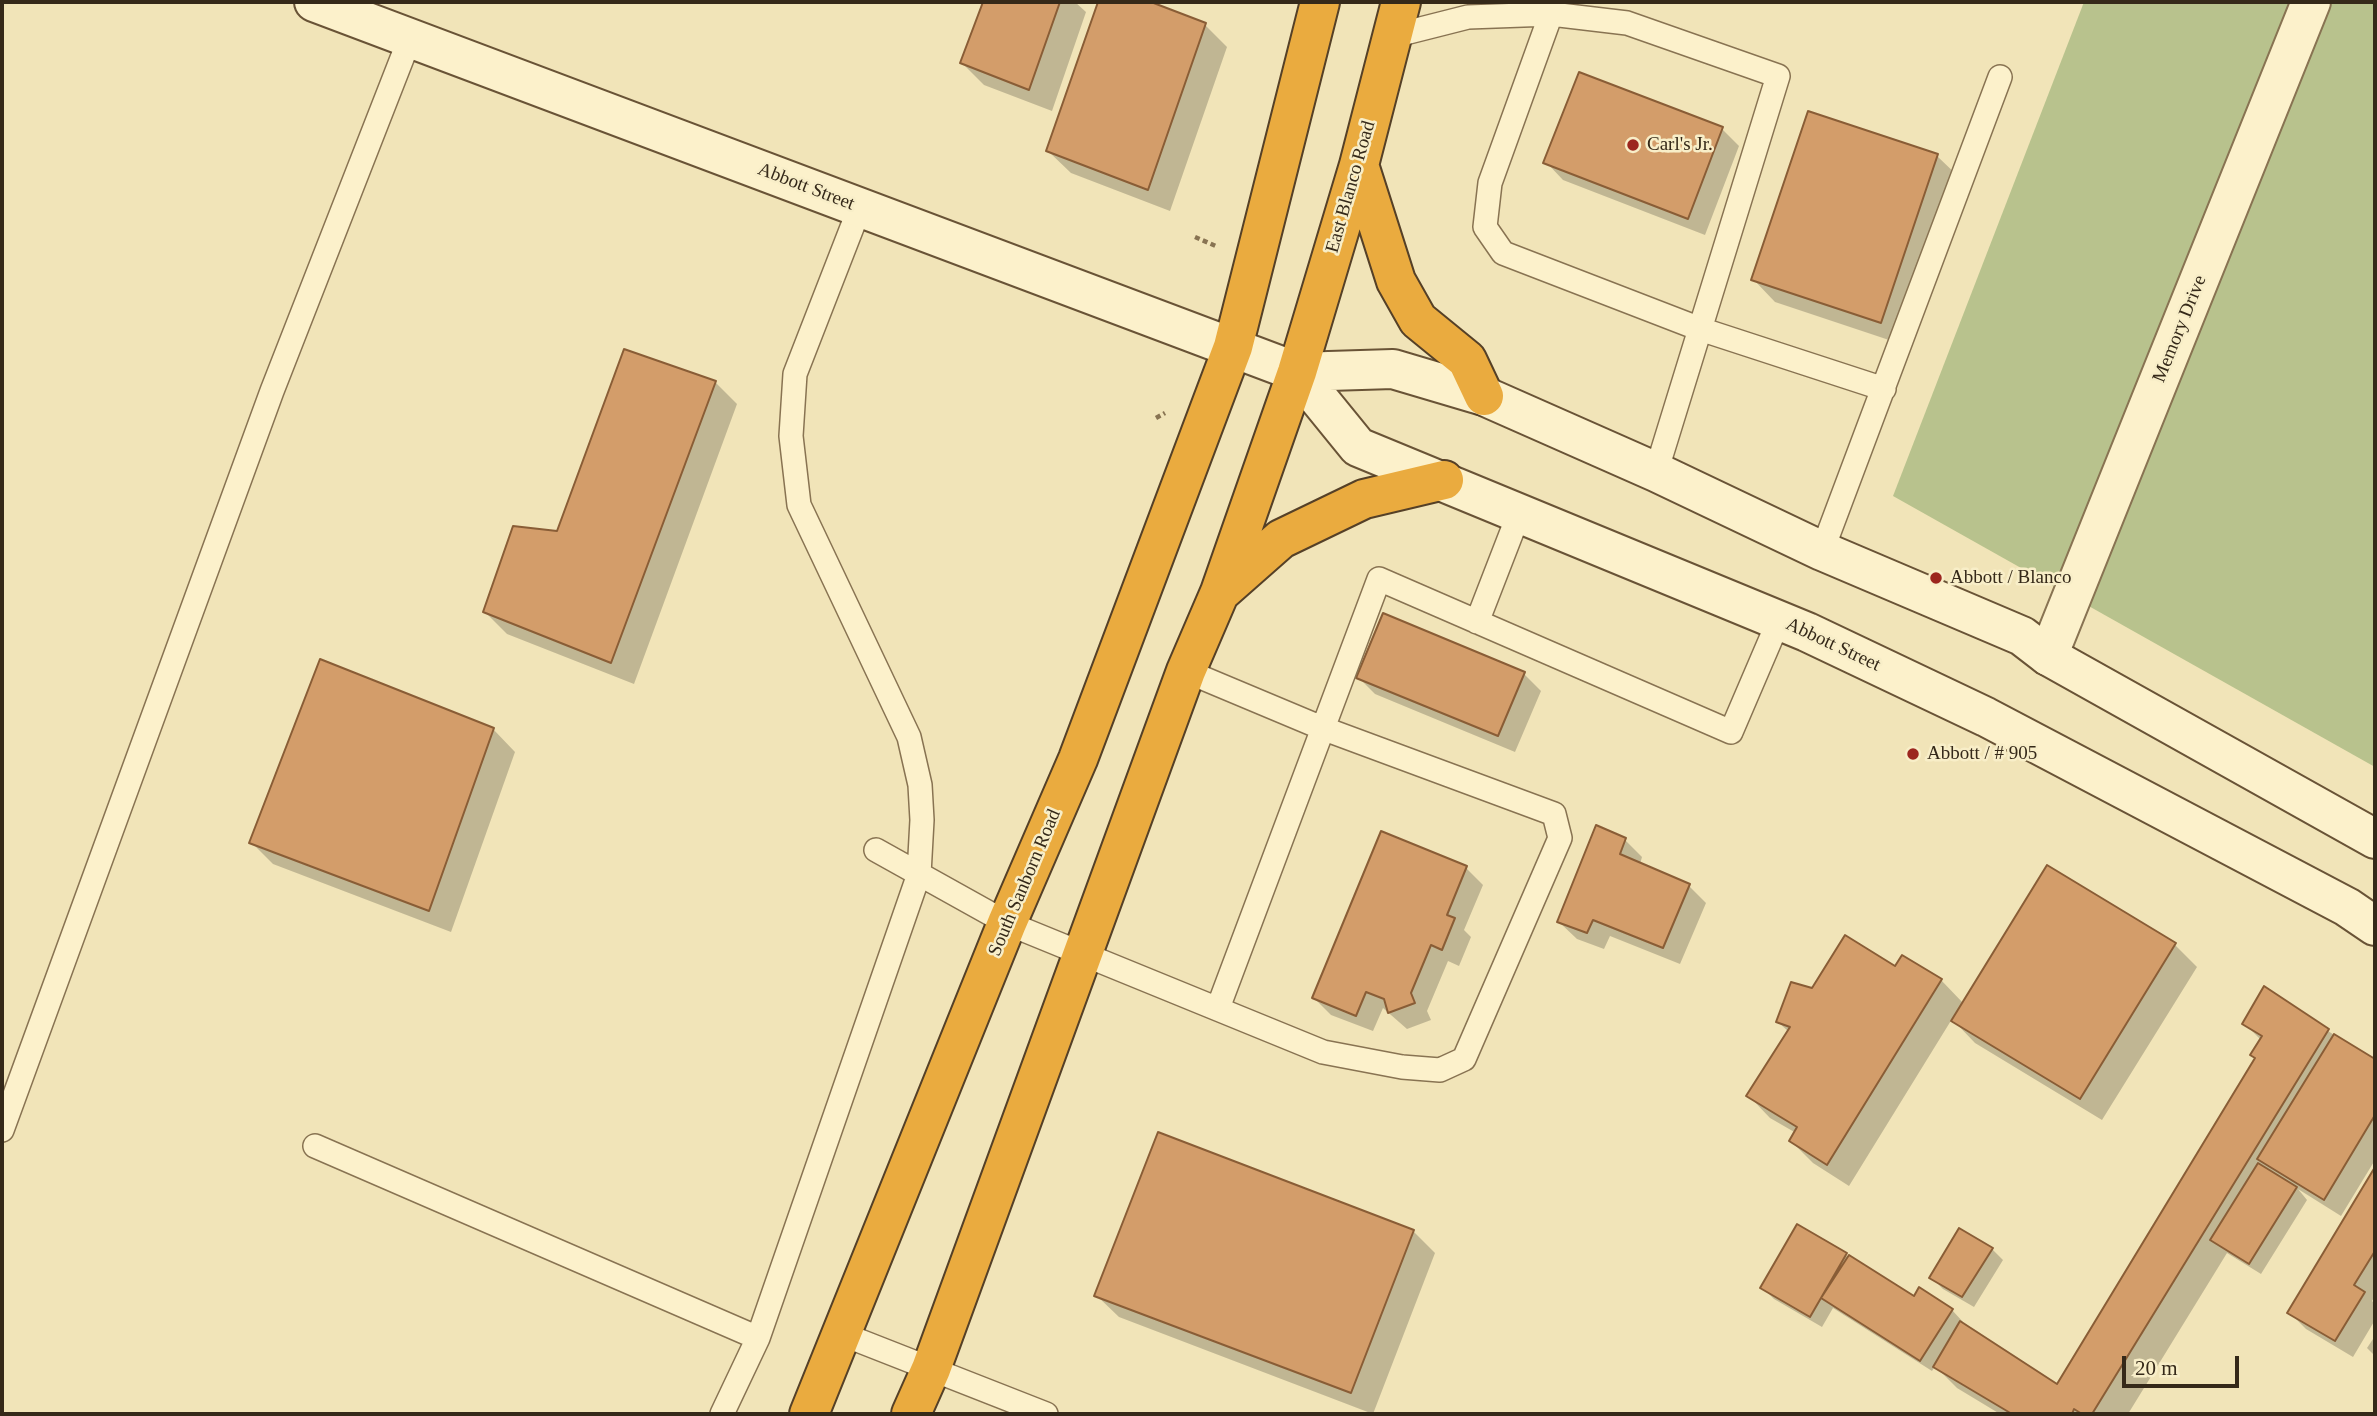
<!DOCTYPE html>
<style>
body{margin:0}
#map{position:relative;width:2377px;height:1416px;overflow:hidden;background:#f1e4b8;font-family:Georgia,serif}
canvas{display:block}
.frame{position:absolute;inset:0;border:4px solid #352919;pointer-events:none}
.scale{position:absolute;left:2122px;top:1356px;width:117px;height:32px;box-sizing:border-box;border:4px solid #352919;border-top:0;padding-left:9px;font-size:21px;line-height:24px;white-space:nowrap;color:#352919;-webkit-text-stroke:5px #f8eec8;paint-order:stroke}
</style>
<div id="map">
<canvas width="2377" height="1416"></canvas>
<div class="frame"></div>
<div class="scale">20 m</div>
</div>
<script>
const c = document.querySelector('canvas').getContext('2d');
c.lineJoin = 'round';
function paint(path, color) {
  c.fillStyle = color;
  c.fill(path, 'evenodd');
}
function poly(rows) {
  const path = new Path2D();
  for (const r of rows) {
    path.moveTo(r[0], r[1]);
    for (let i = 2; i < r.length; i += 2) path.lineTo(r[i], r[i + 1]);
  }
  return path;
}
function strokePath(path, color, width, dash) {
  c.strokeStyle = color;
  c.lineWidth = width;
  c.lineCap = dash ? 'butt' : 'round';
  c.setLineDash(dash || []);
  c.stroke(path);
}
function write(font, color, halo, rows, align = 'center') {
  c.font = font + ' Georgia,serif';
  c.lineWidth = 5;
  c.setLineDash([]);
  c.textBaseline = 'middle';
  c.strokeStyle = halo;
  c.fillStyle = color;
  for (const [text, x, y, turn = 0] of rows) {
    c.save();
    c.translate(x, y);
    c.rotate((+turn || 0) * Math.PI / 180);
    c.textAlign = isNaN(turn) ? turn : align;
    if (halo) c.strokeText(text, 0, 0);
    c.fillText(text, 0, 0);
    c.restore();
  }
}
const cemetery = poly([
 [2084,2,2375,2,2375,767,1893,496]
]);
const shadow = poly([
 [985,2,1075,2,1086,12,1052,111,984,85,962,63],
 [1100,2,1147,2,1205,25,1227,47,1170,211,1071,173,1048,151],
 [1722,129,1739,146,1705,235,1563,180,1546,162],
 [1937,156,1960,178,1904,345,1775,302,1753,279],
 [715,382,737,404,634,684,507,634,485,612],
 [1524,674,1541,691,1515,752,1375,694,1358,677],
 [493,729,515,752,451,932,273,864,251,842],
 [1625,840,1642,857,1640,864,1689,886,1706,903,1680,964,1610,936,1604,949,1577,939,1559,922],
 [1466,868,1483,885,1464,930,1471,937,1459,966,1448,961,1427,1011,1431,1020,1407,1029,1383,1008,1373,1031,1331,1015,1314,998],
 [2175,945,2197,967,2102,1120,1975,1043,1952,1019,1849,1186,1813,1163,1791,1141,1796,1133,1770,1118,1748,1095,1789,1032,1778,1022,1813,990,1896,968,1941,980,1964,1004],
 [2244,1023,2328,1031,2375,1061,2375,1160,2341,1216,2298,1189,2307,1200,2261,1274,2227,1253,2128,1414,2000,1414,1957,1388,1935,1366,1932,1371,1833,1308,1822,1327,1774,1299,1763,1288,1798,1227,1915,1298,1952,1310,1963,1322,1962,1324,2058,1386,2257,1059,2261,1040],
 [2375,1170,2375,1296,2372,1301,2375,1304,2375,1320,2353,1357,2306,1329,2289,1312],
 [1413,1231,1435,1253,1373,1414,1119,1317,1096,1295],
 [1992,1249,2003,1260,1974,1307,1943,1289,1931,1277],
 [2375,1336,2375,1356,2367,1348]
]);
const building = poly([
 [983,2,1060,2,1029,90,960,63,983,2],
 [1098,2,1151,2,1206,23,1148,190,1046,151,1098,2],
 [1579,72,1723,127,1688,219,1543,163,1579,72],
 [1808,111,1938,154,1881,323,1751,280,1808,111],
 [624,349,716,381,611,663,483,612,513,526,557,531,624,349],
 [1383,613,1525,672,1498,736,1356,678,1383,613],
 [320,659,494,728,429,911,249,843,320,659],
 [1596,825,1626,838,1620,854,1690,884,1663,948,1593,920,1587,933,1557,922,1596,825],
 [1381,831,1467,866,1447,915,1455,918,1442,950,1431,945,1411,993,1415,1003,1388,1013,1384,999,1366,992,1356,1016,1312,998,1381,831],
 [2047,865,2176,943,2080,1099,1951,1021,2047,865],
 [1845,935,1895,966,1902,955,1942,979,1827,1165,1789,1141,1797,1127,1746,1096,1790,1027,1776,1022,1791,982,1812,988,1845,935],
 [2264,986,2329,1029,2092,1414,2082,1414,2074,1409,2072,1414,2012,1414,1933,1367,1960,1321,2057,1384,2255,1058,2250,1055,2262,1036,2242,1024,2264,986],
 [2334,1034,2375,1059,2375,1115,2324,1200,2257,1159,2334,1034],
 [1158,1132,1414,1230,1351,1393,1094,1296,1158,1132],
 [2258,1163,2297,1187,2249,1264,2210,1240,2258,1163],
 [2375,1167,2375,1251,2354,1285,2365,1292,2335,1341,2287,1313,2375,1167],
 [1797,1224,1847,1253,1810,1317,1760,1288,1797,1224],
 [1959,1228,1993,1248,1962,1297,1929,1278,1959,1228],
 [1849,1255,1914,1296,1919,1287,1953,1309,1920,1361,1821,1298,1849,1255]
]);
const path = poly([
 [1195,237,1218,247],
 [1156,418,1165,413]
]);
const lane = poly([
 [1551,14,1490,183,1485,227,1503,253,1700,329,1884,389],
 [1393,36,1468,17,1551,14,1627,23,1778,76,1656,472],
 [1822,551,2000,77],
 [1477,622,1520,511],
 [876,850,1007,923,1323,1052,1402,1067,1440,1070,1464,1059,1560,838,1554,814,1322,728,1186,671],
 [1218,1008,1379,579,1731,732,1779,620],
 [2,1130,272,391,410,38],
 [315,1146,758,1338],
 [842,1334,1046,1414],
 [722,1414,758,1338,919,874,922,820,920,785,909,737,799,505,791,436,795,374,860,207]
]);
const street = poly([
 [2048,656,2311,2]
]);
const secondary = poly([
 [314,2,1297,372,1393,369,1484,396,1656,472,1822,551,2022,636,2048,656,2375,839],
 [1297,372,1358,447,1807,632,1986,717,2347,907,2375,926]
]);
const highway = poly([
 [1359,165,1396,281,1418,320,1467,360,1484,396],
 [1222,591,1281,539,1364,499,1444,480],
 [809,1414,1007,923,1078,759,1233,347,1320,2],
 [911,1414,931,1369,1186,671,1220,592,1297,372,1359,165,1401,2]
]);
const markers = [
 [1633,145,7,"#9c261e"],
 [1936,578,7,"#9c261e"],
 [1913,754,7,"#9c261e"]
];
const poiNames = [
 ["Carl's Jr.",1647,145],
 ["Abbott / Blanco",1950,578],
 ["Abbott / # 905",1927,754]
];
const streetNames = [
 ["Abbott Street",806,187,21],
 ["East Blanco Road",1351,187,-74],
 ["Memory Drive",2180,329,-68],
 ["Abbott Street",1833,645,25],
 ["South Sanborn Road",1025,883,-67]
];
paint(cemetery, '#b8c28d');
paint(shadow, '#0003');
paint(building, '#d39d6a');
strokePath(building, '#895d36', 2);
strokePath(lane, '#887352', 26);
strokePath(street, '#887352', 42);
strokePath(secondary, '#695336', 42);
strokePath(highway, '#554027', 42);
strokePath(path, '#887352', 4.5, [5, 3.5]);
strokePath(lane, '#fcf1cb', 23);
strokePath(street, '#fcf1cb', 38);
strokePath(secondary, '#fcf1cb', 38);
strokePath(highway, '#eaab3f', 38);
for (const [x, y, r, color] of markers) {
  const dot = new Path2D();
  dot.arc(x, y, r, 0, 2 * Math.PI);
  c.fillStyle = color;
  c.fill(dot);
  strokePath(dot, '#f8eec8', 2.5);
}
write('19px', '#352919', '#f8eec8', poiNames, 'left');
write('19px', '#352919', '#f8eec8', streetNames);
</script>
